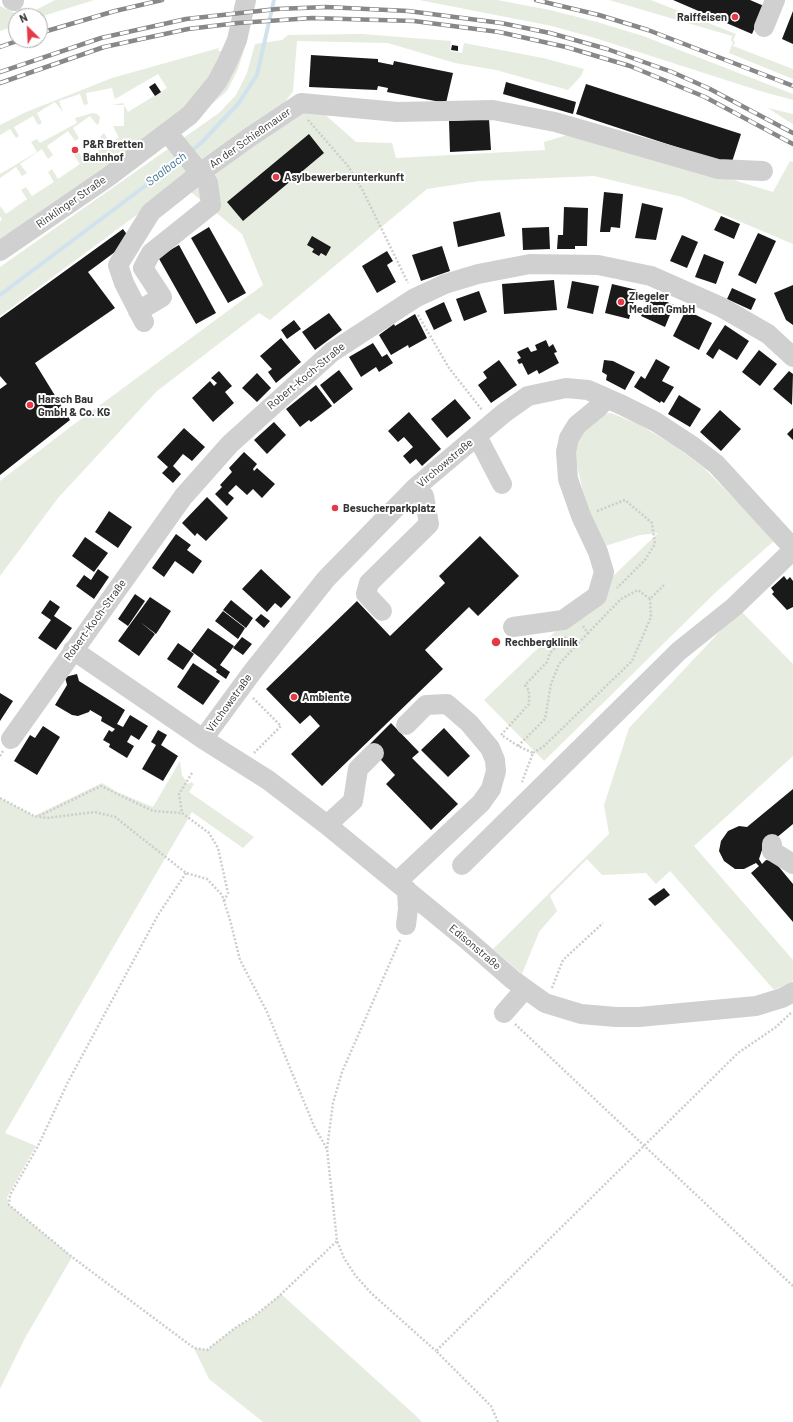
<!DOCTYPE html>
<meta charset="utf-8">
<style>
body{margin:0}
#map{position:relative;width:793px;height:1422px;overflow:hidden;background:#fff;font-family:Barlow,sans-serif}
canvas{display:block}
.north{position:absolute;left:8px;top:8px;width:40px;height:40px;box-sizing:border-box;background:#fff;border:1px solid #adadad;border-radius:50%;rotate:336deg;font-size:11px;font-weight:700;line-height:16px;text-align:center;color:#333}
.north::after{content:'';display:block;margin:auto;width:14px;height:18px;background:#e63946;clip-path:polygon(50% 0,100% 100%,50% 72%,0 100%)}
</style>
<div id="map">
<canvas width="793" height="1422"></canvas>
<div class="north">N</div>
</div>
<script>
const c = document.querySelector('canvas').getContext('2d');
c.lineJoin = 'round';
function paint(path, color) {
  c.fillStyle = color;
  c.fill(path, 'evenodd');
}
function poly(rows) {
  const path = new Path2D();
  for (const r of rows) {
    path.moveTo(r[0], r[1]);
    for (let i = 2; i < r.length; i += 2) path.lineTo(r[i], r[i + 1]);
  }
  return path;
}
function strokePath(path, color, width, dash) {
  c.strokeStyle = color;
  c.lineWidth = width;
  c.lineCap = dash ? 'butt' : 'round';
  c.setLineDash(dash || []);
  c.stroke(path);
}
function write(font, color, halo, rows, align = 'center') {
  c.font = font + ' Barlow,sans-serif';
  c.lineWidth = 4;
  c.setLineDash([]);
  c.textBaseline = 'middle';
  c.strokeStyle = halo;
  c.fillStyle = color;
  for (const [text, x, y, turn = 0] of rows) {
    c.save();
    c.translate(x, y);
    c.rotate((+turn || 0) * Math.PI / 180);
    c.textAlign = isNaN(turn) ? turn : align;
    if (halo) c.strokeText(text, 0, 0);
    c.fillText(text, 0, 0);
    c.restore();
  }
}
const green = poly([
 [55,0,94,0,40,17,24,16],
 [419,0,497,0,550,10,597,22,643,36,793,94,793,100,760,91,595,38,552,26],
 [609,0,651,0,736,34,733,40,735,42,733,46,793,69,793,79,729,53,733,42,731,41,732,36],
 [0,6,21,16,16,16,16,25,0,31],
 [362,34,451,41,450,51,462,53,464,43,543,58,584,69,581,76,568,90,496,70,455,63,388,43,297,41,293,91,278,112,322,112,356,142,392,143,396,158,545,150,544,142,577,132,773,192,790,161,793,162,793,244,682,197,594,176,479,181,427,189,270,320,259,313,157,391,58,498,0,576,0,481,73,425,263,285,242,234,180,183,0,316,0,267,219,113,236,95,247,73,255,44,282,40,288,35],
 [245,47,238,69,227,91,205,110,224,87],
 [219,48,218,51,223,51,210,77,184,108,162,127,0,243,0,221,2,220,0,216,0,206,6,214,27,199,21,190,26,187,32,196,54,182,48,172,52,169,58,179,80,164,74,155,78,151,84,161,106,146,100,137,104,133,110,143,119,138,113,126,124,126,124,105,112,105,123,103,128,112,167,88,158,74,115,99,112,88,86,93,88,104,84,105,80,94,59,101,63,112,55,102,37,113,42,123,38,125,33,116,14,127,19,136,16,138,10,129,0,135,0,125,26,112,112,78],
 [768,108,793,114,793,124,783,118],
 [93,113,97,114,100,117,99,123,97,125,90,116,73,128,79,138,75,141,68,131,47,146,53,155,48,159,42,149,20,164,27,173,22,176,16,167,0,178,0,174,37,152,31,142,37,139,40,143,77,123,75,118],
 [611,413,638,424,675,446,704,468,775,540,716,592,544,761,484,700,658,533,640,535,602,547,588,512,573,449,594,416],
 [740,610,793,664,793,756,694,846,793,960,793,981,774,990,670,871,656,884,646,873,602,875,587,859,550,896,557,911,539,932,522,974,493,949,609,834,604,805,629,728],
 [180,761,182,775,188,784,191,782,194,784,189,792,254,837,243,848,192,812,5,1133,36,1146,7,1197,9,1205,72,1257,25,1338,0,1389,0,798,34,816,102,783,117,792,153,807],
 [281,1294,414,1414,422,1422,263,1422,209,1379,194,1348,207,1350,235,1328,254,1317]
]);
const stream = poly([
 [190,152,201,143,238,104,257,75,274,0],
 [0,295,181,159]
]);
const building = poly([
 [673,0,750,0,764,6,752,34],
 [793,11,793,44,782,39],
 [452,45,458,46,458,51,451,50],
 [311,55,378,59,378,62,393,65,394,61,453,73,446,103,387,92,388,88,378,86,377,90,309,87],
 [506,82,576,102,573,114,503,94],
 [155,83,161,92,155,96,149,87],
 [586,84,741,134,731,165,576,114],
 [489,119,491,150,450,152,449,121],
 [309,134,324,153,243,221,227,202],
 [604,192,623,194,620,228,611,227,610,232,600,232],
 [642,203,663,208,656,240,635,238],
 [564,207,588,208,587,246,575,246,575,249,557,249,558,235,563,235],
 [500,212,505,236,458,247,453,222],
 [721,216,740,224,734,239,714,230],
 [209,227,246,293,228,303,191,238],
 [549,227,550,249,523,250,522,228],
 [123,229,131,240,88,272,115,308,35,363,70,420,0,475,0,389,7,384,0,376,0,318],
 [758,233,776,241,756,284,738,275],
 [682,235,698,242,687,268,670,261],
 [312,236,331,247,326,256,321,253,319,256,312,252,314,249,307,245],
 [179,245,216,313,196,324,158,257],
 [442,246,450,271,421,281,412,255],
 [387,251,393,261,387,265,396,282,377,293,362,266],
 [704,254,724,262,716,284,695,277],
 [554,280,557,310,504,314,502,284],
 [572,281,599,286,593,314,567,308],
 [612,284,637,290,629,319,605,313],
 [793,285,793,325,786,320,774,293],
 [732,288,756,299,751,310,727,299],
 [479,291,487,312,464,321,456,299],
 [651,295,674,305,665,327,641,316],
 [444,302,452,321,434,330,425,311],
 [686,310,712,323,699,350,673,336],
 [329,313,342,330,315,350,302,332],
 [415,314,427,338,409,348,408,345,391,355,379,335,394,324,395,326],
 [294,320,301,329,287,339,281,330],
 [725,325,749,341,737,360,719,349,713,359,706,354],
 [281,338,301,362,276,383,268,372,272,369,260,356],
 [546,340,549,347,553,344,557,352,554,353,559,363,539,374,537,370,528,375,522,363,519,364,517,360,521,358,517,352,528,347,531,352,537,350,535,345],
 [373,343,382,357,387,354,393,363,379,372,376,367,361,377,349,357],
 [759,350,777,364,760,386,742,372],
 [656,359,670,367,662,381,674,387,664,403,661,401,660,403,634,387,641,376,645,379],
 [499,360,517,385,491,403,478,385,487,378,483,372],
 [604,360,613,361,635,372,625,390,606,380,607,375,602,372],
 [339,370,353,389,334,404,320,385],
 [219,371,232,386,225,392,234,403,213,422,192,398,210,381,214,386,217,383,211,378],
 [789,371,793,374,792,405,773,389],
 [257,373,271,388,257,402,242,388],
 [316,385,332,406,311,422,309,420,300,427,286,409],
 [679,395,701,409,690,427,668,414],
 [455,399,471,418,447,438,431,419],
 [720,410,741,429,721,451,700,432],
 [409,412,441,449,422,466,416,459,410,464,403,456,413,447,404,437,398,442,388,431],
 [274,422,286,435,267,454,254,440],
 [184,428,205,447,192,461,183,454,173,466,181,474,173,483,162,473,168,467,157,457],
 [793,428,793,440,787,434],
 [244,452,257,464,253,469,254,471,257,468,275,484,262,498,253,489,247,495,236,485,228,493,234,498,227,506,215,494,222,487,220,485,232,472,229,468],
 [207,497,228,518,206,541,197,533,195,536,182,523],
 [109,511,132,527,118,548,95,532],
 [176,534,191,545,187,550,202,561,193,574,175,561,164,577,152,568],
 [480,536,519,576,478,616,469,607,425,650,443,669,322,786,291,754,320,726,310,715,300,724,266,689,357,601,390,636,445,583,439,576],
 [85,537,108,553,94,572,72,556],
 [98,569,109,577,94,599,76,586,84,575,91,580],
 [261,569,291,597,281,608,275,603,267,612,242,589],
 [784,576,787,580,790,577,793,581,793,607,787,610,772,594,774,592,771,588],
 [135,594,145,601,128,626,118,619],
 [150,597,171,611,156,634,140,622,155,634,139,656,118,641],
 [50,600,60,607,54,616,72,628,56,650,38,638,51,620,41,613],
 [231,600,253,618,246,628,223,610],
 [223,611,245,628,238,639,215,621],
 [261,614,270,621,264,628,255,620],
 [208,628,234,646,220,665,230,672,226,679,216,672,217,670,191,651],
 [242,637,252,644,243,655,233,648],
 [178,643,194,654,183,670,167,659],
 [193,663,220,681,203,705,177,687],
 [77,674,79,681,125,710,117,724,123,727,130,715,148,726,139,740,131,735,127,742,134,746,127,758,109,747,110,744,103,740,109,730,112,732,115,729,101,721,102,717,90,710,89,712,78,716,72,715,55,705,67,685,65,677],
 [0,693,13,701,0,721],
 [391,723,419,752,412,758,458,804,431,830,386,784,395,775,368,746],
 [43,726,60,737,37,775,14,761,30,735,35,738],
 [444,728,470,756,448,777,421,750],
 [158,730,167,735,161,745,178,756,163,781,142,769,156,745,151,742],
 [793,789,793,824,769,844,762,844,762,850,759,859,762,864,766,860,774,861,793,884,793,922,751,873,759,866,756,863,744,869,735,869,724,861,719,851,721,841,728,831,739,826,747,827],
 [664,888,670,895,655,906,648,899]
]);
const path = poly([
 [308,120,348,166,363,191,408,283],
 [418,315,449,368,482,410],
 [597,511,625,500,652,523,655,544,645,560,617,588],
 [583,626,588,633,621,599,638,590,650,599,665,584],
 [253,698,281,726,254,753],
 [501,735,529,704,529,691,525,685,547,662,550,653,567,636],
 [503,736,518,746,533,753,522,782],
 [518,746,545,719,551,684,559,664,588,633],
 [533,753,543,747,632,661,651,617,650,599],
 [0,756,3,751],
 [192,773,179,794,182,813,209,833,218,848,228,893,224,901],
 [0,798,34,816,47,818,95,812,115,817,186,873,207,879,222,895,230,920,240,960,267,1012,314,1126,327,1149],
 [39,816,101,786,153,811,182,813],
 [186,873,158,915,68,1082,38,1146,10,1195,9,1205,72,1257,194,1348,207,1350,235,1328,253,1317,277,1298,337,1241],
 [400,940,342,1072,333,1103,327,1149,337,1241,344,1258,355,1275,371,1293,436,1351],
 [552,988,563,960,603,923],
 [515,1024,793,1286],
 [498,1422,491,1406,436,1351,738,1053,776,1027,792,1012]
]);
const minor = poly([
 [12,0,14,1],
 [764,27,775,0],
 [167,132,200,173,250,137,301,103,397,112,493,110,555,122,718,169,763,171],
 [0,251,108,177,190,115,217,82,227,63,237,40,246,0],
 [138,311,162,297,143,268,151,253,211,205,208,183,200,173,151,212,118,265,124,283,144,322],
 [477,436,502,484],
 [382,611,366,594,369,583,429,524,424,496,415,488],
 [513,627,563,620,597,596,604,572,598,552,581,516,568,479,566,452,569,438,577,425,599,407,606,399],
 [73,650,203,739,253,671,326,579,415,488,504,413,528,396,566,388,588,390,622,405,656,422,691,445,716,464,793,548],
 [11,739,183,497,230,444,332,352,415,298,445,284,478,274,530,264,598,265,651,276,721,307,768,334,793,357],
 [203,739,268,780,327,825,466,939,513,980,545,1003,581,1014,616,1017,639,1017,756,1006,782,998,793,992],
 [327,825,353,801,358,769,374,753],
 [772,844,772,851,793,864],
 [462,865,679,651,734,607,793,550],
 [397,882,481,803,491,789,496,771,495,760,490,748,469,723,447,704,426,705,406,725],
 [406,925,408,909,407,890],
 [504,1013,525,989]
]);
const rail = poly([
 [536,0,599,15,648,30,793,86],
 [40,33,115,11,162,0],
 [0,47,20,40],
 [0,72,101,38,186,19,277,9,326,7,408,11,501,23,550,33,607,49,672,72,710,89,793,133],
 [0,83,104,47,188,29,238,23,312,18,414,21,499,32,566,47,630,66,705,97,793,144]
]);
const markers = [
 [735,17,4,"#e63946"],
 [75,150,4,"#e63946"],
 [276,177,4,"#e63946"],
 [621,302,4,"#e63946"],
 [30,405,4,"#e63946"],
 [335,508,4,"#e63946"],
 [496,642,5,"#e63946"],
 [294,697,4,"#e63946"]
];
const poiNames = [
 ["Raiffeisen",727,17,"right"],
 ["P&R Bretten",83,144],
 ["Bahnhof",83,157],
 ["Asylbewerberunterkunft",284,177],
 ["Ziegeler",629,296],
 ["Medien GmbH",629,309],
 ["Harsch Bau",38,399],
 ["GmbH & Co. KG",38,412],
 ["Besucherparkplatz",343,508],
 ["Rechbergklinik",505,642],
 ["Ambiente",302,697]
];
const streetNames = [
 ["An der Schießmauer",250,138,-35],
 ["Rinklinger Straße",71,202,-35],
 ["Robert-Koch-Straße",306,376,-40],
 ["Virchowstraße",445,463,-40],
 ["Robert-Koch-Straße",95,620,-54],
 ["Virchowstraße",229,703,-54],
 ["Edisonstraße",475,947,40]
];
const waterNames = [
 ["Saalbach",166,169,-37]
];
paint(green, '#e6ecdf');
strokePath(stream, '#cfe2ee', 4);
paint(building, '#1a1a1a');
strokePath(path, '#cdcdcd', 2.5, [2, 2]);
strokePath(minor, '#d0d0d0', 20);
strokePath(rail, '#888', 4.5);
strokePath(rail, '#fff', 3, [9]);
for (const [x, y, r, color] of markers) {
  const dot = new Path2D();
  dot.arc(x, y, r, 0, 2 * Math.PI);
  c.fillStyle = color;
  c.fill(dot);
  strokePath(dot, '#fff', 1.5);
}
write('bold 11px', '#333', '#fff', poiNames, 'left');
write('11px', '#333', '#fff', streetNames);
write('italic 12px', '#3f7597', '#fff', waterNames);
</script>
